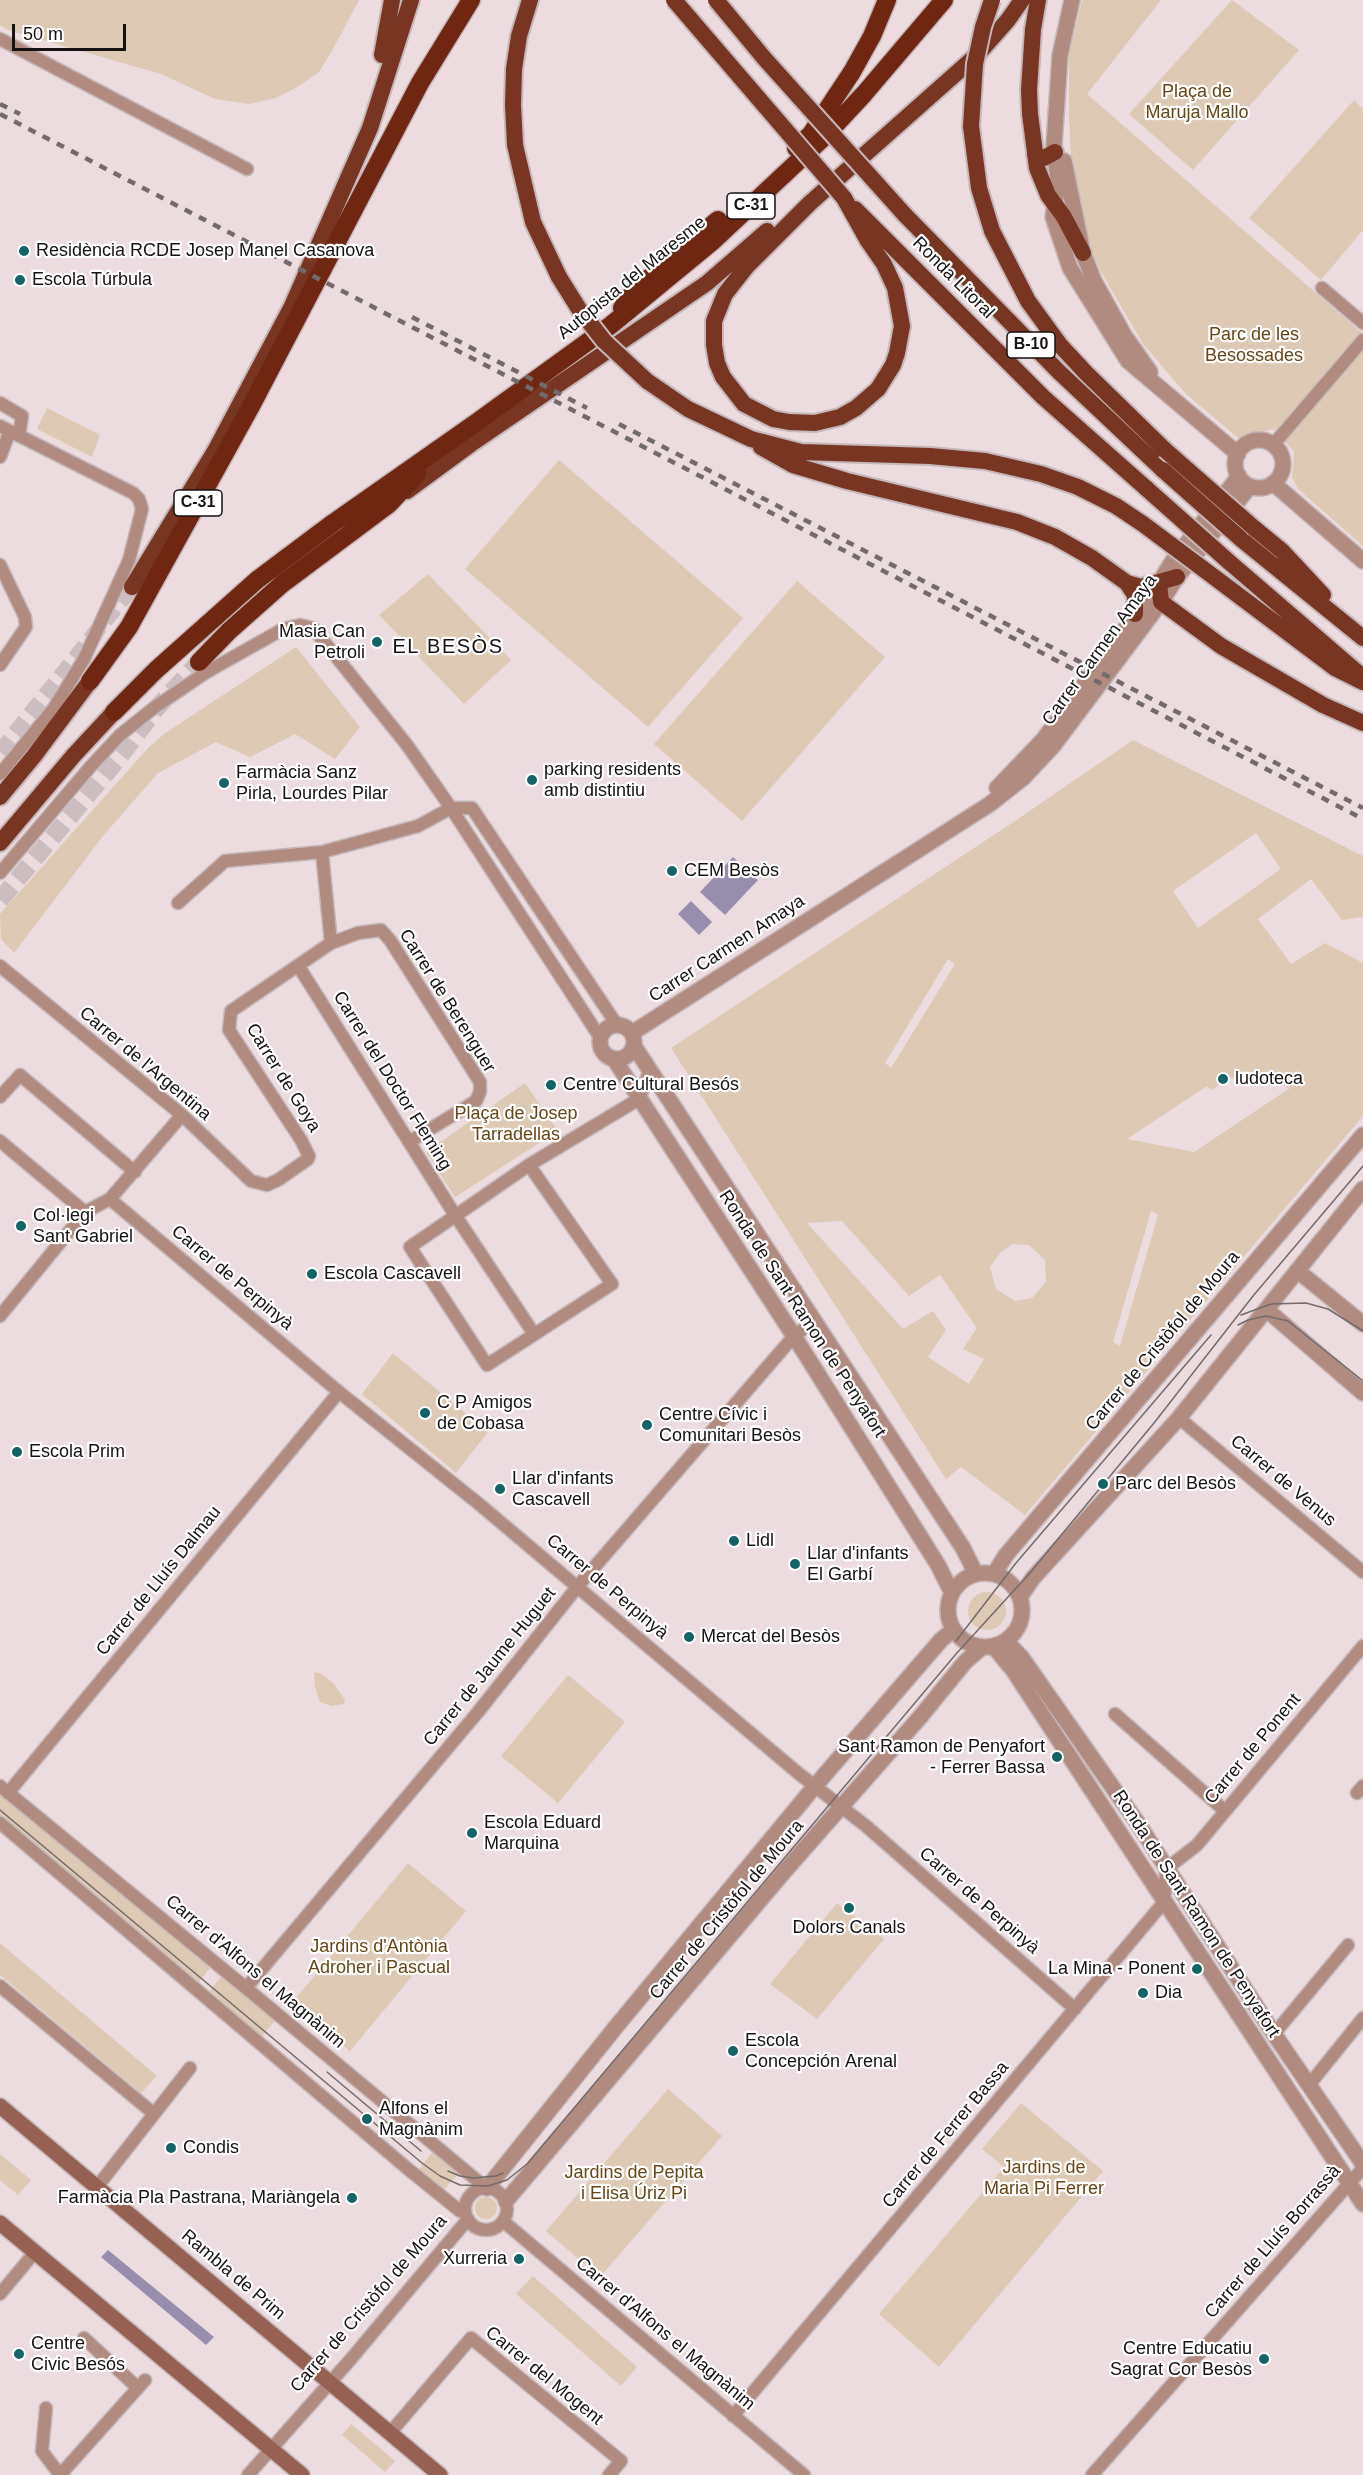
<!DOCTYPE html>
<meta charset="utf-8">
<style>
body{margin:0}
#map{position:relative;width:1363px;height:2475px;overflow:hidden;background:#ecdcdf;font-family:Arial,sans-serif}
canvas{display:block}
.scale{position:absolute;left:12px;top:24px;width:114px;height:27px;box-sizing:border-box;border:3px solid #161112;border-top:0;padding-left:8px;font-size:18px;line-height:21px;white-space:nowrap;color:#161112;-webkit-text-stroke:4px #fff;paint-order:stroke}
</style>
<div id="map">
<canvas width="1363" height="2475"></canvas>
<div class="scale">50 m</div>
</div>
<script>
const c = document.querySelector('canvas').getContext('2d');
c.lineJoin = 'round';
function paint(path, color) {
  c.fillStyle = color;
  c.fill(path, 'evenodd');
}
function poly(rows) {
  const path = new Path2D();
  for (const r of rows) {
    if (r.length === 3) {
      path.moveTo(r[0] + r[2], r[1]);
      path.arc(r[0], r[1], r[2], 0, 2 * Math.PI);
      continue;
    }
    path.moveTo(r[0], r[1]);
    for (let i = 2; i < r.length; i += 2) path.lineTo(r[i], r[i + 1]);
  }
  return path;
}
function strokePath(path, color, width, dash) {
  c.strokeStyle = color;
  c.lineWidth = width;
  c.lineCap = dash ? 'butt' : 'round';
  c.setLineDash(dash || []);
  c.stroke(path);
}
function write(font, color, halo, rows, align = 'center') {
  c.font = font + ' Arial,sans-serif';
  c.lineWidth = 4.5;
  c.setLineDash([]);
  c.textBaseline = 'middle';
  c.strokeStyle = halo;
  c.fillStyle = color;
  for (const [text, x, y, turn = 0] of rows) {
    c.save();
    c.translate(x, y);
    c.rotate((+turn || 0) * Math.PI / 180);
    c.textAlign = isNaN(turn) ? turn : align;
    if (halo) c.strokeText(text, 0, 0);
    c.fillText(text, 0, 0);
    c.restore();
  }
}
const green = poly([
 [0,0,359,0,332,51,319,72,299,86,276,98,249,104,215,99,161,74,8,30,0,25],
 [1082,0,1161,0,1087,94,1363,334,1363,546,1298,489,1292,478,1294,452,1274,429,1238,438,1185,393,1143,344,1096,263,1072,178,1069,119,1069,55],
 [1232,0,1299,50,1193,170,1129,114],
 [1354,100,1363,109,1363,230,1321,280,1249,218],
 [47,408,100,435,92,457,37,429],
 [559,460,743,618,648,727,465,569],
 [428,574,511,660,464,704,379,615],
 [797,581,885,657,742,821,654,744],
 [296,647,360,727,335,759,295,734,250,757,216,742,158,773,103,836,14,953,1,939,0,914,148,748,164,734],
 [1133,740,1363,856,1363,917,1342,920,1311,879,1258,919,1291,964,1325,943,1363,963,1363,1116,1025,1515,961,1467,946,1479,671,1048,1015,821],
 [1256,833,1281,869,1198,928,1173,891],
 [948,959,955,964,891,1068,885,1063],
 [1244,1071,1290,1088,1194,1152,1127,1139,1207,1086,1211,1090],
 [1151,1211,1158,1215,1120,1346,1113,1342],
 [842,1221,909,1296,940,1275,977,1328,963,1349,984,1359,969,1384,928,1357,946,1330,933,1311,903,1329,807,1223],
 [1012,1244,1029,1245,1045,1260,1046,1282,1032,1298,1015,1301,996,1289,990,1267,1001,1252],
 [525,1083,558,1131,455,1197,426,1152],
 [393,1353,488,1432,456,1473,362,1394],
 [987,1611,19],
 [314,1672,322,1674,334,1684,345,1700,344,1704,332,1706,320,1702,315,1687],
 [568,1675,625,1722,558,1803,501,1756],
 [0,1793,210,1968,199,1982,0,1816],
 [408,1863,466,1911,350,2051,292,2003],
 [837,1903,884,1939,817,2019,770,1984],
 [0,1943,157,2076,141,2093,0,1975],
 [221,1977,277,2018,260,2039,210,1990],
 [668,2089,722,2136,600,2277,546,2231],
 [1021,2103,1103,2171,939,2367,879,2314,1004,2167,982,2149],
 [434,2150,461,2171,443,2191,418,2170],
 [0,2154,31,2180,18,2195,0,2180],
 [486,2208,11],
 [533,2276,637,2367,621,2386,516,2294],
 [351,2424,395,2461,385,2472,342,2435]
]);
const water = poly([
 [733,857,758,880,725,915,700,892],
 [691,901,712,922,699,935,678,914],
 [108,2250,214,2337,206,2345,101,2257]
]);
const trunkTunnel = poly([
 [0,752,132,587]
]);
const motorwayTunnel = poly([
 [0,900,117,760,155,710,199,662]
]);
const minor = poly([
 [0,39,247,169],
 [1322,288,1363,323],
 [0,403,22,416,19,436],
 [0,426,133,493,139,499,142,509,129,560,84,659,54,708,0,774],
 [1273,445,1363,340],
 [0,457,10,431],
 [0,565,25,617,26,627,0,665],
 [451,808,472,808,617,1025],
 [322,852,331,943],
 [0,873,91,766,120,735,155,707,205,673,283,629,300,625,313,628,407,745,451,808,601,1039],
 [178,903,225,861,322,852,418,826,451,808],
 [0,966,182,1115,251,1181,267,1185,278,1180,308,1159,309,1156,301,1140,229,1030,231,1011,331,943,358,933,381,930,390,940,480,1082,480,1092,476,1101,409,1142],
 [299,967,455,1215,534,1334],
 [0,1097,20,1075,135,1172],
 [0,1141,85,1212],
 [529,1165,612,1284,487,1365,410,1247,529,1165,639,1099,650,1070],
 [110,1199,339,1392,479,1504,798,1773,866,1826,1075,2009],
 [0,1316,85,1212,110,1199,182,1115],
 [1179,1418,1363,1572],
 [1115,1714,1225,1811],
 [0,1786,246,1988,485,2187],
 [8,1793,339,1392],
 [1357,1793,1363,1786],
 [0,1823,408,2169,460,2211,465,2213],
 [0,1986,153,2113],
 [246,1988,478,1712,578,1586,794,1336,814,1321],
 [1274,2034,1348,1945],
 [1309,2085,1363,2018],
 [97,2187,190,2068],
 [486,2209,21],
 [503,2221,804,2475],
 [0,2294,35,2252],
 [84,2338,138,2388],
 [46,2408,42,2451,60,2475],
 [733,2416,1164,1902,1166,1869,1197,1845,1363,1646],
 [390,2433,471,2338,621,2461,609,2475],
 [60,2475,145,2380],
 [248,2475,351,2359,468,2219],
 [1092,2475,1363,2168]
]);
const tertiary = poly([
 [1072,0,1060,55,1054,145,1058,181,1053,217,1070,268,1128,361,1238,454],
 [1064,161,1083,253,1094,281,1124,335,1150,372],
 [1259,464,24],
 [1273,483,1363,561],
 [997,788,1043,740,1159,583,1172,562,1239,476],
 [617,1042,17],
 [632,1033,990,804,1023,778,1053,746,1161,602,1177,577,1250,486],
 [634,1046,963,1548,976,1574],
 [614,1059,794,1336,938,1565,952,1593],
 [1298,1271,1363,1324],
 [1267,1310,1363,1393],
 [985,1610,37],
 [994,1574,1006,1555,1363,1135],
 [1020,1597,1033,1578,1179,1418,1363,1189],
 [1006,1641,1022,1658,1137,1822,1274,2034,1363,2164],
 [994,1647,1013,1670,1363,2204],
 [487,2188,615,2028,815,1786,941,1640,953,1630],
 [506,2201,783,1873,921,1716,965,1662,981,1648]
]);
const secondary = poly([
 [0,2106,440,2475],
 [0,2223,302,2475]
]);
const trunk = poly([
 [530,0,519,36,514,69,513,105,515,145,533,222,559,277],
 [1038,0,1033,29,1029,90,1030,114,1037,168,1048,195,1064,217,1083,253],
 [382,55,392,0],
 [971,126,979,188,992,231,1028,301,1060,345,1086,373,1165,450],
 [1035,155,1044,158,1055,152],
 [844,198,868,241,884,264,895,288,902,326,897,353,893,365,878,389,856,408,840,417,815,423,789,422,773,419,744,404,723,377,717,363,714,345,714,321,725,294,747,266,810,203,978,54,1008,20,1022,0],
 [855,209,1043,397,1147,489],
 [905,215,1058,371,1163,470],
 [647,381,688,409,751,439,801,452,930,456,985,461,1041,474,1078,487,1116,506,1143,524],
 [761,447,793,465,847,481,1017,522,1055,537,1092,558,1127,583,1141,587,1177,577],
 [407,491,471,444,707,283,767,231],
 [1254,528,1282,551,1323,595],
 [1241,539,1363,638],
 [1228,561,1357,672],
 [1214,577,1335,668,1363,682],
 [1127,583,1135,595,1135,614],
 [1159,583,1161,602,1221,646,1323,705,1363,723],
 [132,587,215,451,292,306,370,128,411,0],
 [0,797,34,756,90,681],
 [0,843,74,755,114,712]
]);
const motorway = poly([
 [796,148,811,134,852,72,872,36,887,0],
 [622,308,635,290,718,220],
 [199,662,229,631,282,584,389,504,417,474],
 [90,681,129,627,250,408,420,83,471,0],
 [114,712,156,670,257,580,333,523,477,422,611,325,713,241,823,138,864,94,944,0]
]);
const tram = poly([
 [1241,1315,1271,1304,1306,1303,1328,1309,1363,1331],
 [1238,1325,1248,1320,1266,1316,1288,1321,1363,1381],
 [956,1641,1016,1563,1211,1335],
 [0,1810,422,2163,440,2176,460,2185,488,2186,507,2180,527,2164,956,1654,1029,1574,1154,1423,1253,1296,1363,1166],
 [327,2072,421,2151],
 [448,2171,460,2176,473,2178,496,2176,503,2173]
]);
const rail = poly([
 [0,104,20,114],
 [0,114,1363,819],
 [412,317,587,408],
 [619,424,1363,808]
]);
const trunkBridge = poly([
 [674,0,844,198],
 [716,0,764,58,905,215],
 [971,126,975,64,983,27,992,0],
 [559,277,579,309,604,341,647,381],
 [1165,450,1254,528],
 [1163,470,1241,539],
 [1147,489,1228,561],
 [1143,524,1214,577]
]);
const markers = [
 [24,251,6,"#146367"],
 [20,280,6,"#146367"],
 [377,642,6,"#146367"],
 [532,780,6,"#146367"],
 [224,783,6,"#146367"],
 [672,871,6,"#146367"],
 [1223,1079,6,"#146367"],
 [551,1085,6,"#146367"],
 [21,1226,6,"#146367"],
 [312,1274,6,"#146367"],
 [425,1413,6,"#146367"],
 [647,1425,6,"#146367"],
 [17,1452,6,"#146367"],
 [1103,1484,6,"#146367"],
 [500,1489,6,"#146367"],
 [734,1541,6,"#146367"],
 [795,1564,6,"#146367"],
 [689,1637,6,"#146367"],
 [1057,1757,6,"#146367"],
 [472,1833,6,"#146367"],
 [849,1908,6,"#146367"],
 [1197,1969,6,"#146367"],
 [1143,1993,6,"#146367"],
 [733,2051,6,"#146367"],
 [367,2119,6,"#146367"],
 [171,2148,6,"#146367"],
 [352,2198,6,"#146367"],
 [519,2259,6,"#146367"],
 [19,2354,6,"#146367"],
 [1264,2359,6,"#146367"]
];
const shields = [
 [751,206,48],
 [1031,345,48],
 [198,503,48]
];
const shieldNames = [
 ["C-31",751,206],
 ["B-10",1031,345],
 ["C-31",198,503]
];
const parkNames = [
 ["Plaça de",1197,92],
 ["Maruja Mallo",1197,113],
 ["Parc de les",1254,335],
 ["Besossades",1254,356],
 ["Plaça de Josep",516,1114],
 ["Tarradellas",516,1135],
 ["Jardins d'Antònia",379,1947],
 ["Adroher i Pascual",379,1968],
 ["Jardins de",1044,2168],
 ["Maria Pi Ferrer",1044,2189],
 ["Jardins de Pepita",634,2173],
 ["i Elisa Úriz Pi",634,2194]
];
const poiNames = [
 ["Residència RCDE Josep Manel Casanova",36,251],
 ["Escola Túrbula",32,280],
 ["Masia Can",365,632,"right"],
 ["Petroli",365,653,"right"],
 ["parking residents",544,770],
 ["amb distintiu",544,791],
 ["Farmàcia Sanz",236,773],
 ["Pirla, Lourdes Pilar",236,794],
 ["CEM Besòs",684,871],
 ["ludoteca",1235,1079],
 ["Centre Cultural Besós",563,1085],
 ["Col·legi",33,1216],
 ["Sant Gabriel",33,1237],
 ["Escola Cascavell",324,1274],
 ["C P Amigos",437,1403],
 ["de Cobasa",437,1424],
 ["Centre Cívic i",659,1415],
 ["Comunitari Besòs",659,1436],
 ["Escola Prim",29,1452],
 ["Llar d'infants",512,1479],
 ["Cascavell",512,1500],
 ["Parc del Besòs",1115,1484],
 ["Lidl",746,1541],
 ["Llar d'infants",807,1554],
 ["El Garbí",807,1575],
 ["Mercat del Besòs",701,1637],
 ["Sant Ramon de Penyafort",1045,1747,"right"],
 ["- Ferrer Bassa",1045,1768,"right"],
 ["Escola Eduard",484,1823],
 ["Marquina",484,1844],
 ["Dolors Canals",849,1928,"center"],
 ["La Mina - Ponent",1185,1969,"right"],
 ["Dia",1155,1993],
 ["Escola",745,2041],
 ["Concepción Arenal",745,2062],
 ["Alfons el",379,2109],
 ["Magnànim",379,2130],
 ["Condis",183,2148],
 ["Farmàcia Pla Pastrana, Mariàngela",340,2198,"right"],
 ["Xurreria",507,2259,"right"],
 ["Centre",31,2344],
 ["Civic Besós",31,2365],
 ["Centre Educatiu",1252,2349,"right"],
 ["Sagrat Cor Besòs",1252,2370,"right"]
];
const streetNames = [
 ["Autopista del Maresme",632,278,-39],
 ["Ronda Litoral",953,278,45],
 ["Carrer Carmen Amaya",1100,650,-54],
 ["Carrer Carmen Amaya",727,949,-33],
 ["Carrer de Berenguer",447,1001,58],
 ["Carrer de l'Argentina",145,1064,40],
 ["Carrer de Goya",283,1078,58],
 ["Carrer del Doctor Fleming",392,1081,58],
 ["Carrer de Perpinyà",232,1278,40],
 ["Ronda de Sant Ramon de Penyafort",802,1314,57],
 ["Carrer de Cristòfol de Moura",1163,1341,-50],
 ["Carrer de Venus",1283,1481,40],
 ["Carrer de Lluís Dalmau",159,1581,-51],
 ["Carrer de Perpinyà",607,1587,40],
 ["Carrer de Jaume Huguet",490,1667,-51],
 ["Carrer de Ponent",1253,1749,-50],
 ["Carrer de Perpinyà",979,1901,41],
 ["Carrer de Cristòfol de Moura",727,1910,-50],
 ["Ronda de Sant Ramon de Penyafort",1196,1914,57],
 ["Carrer d'Alfons el Magnànim",255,1972,40],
 ["Carrer de Ferrer Bassa",946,2135,-50],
 ["Carrer de Lluís Borrassà",1273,2242,-49],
 ["Rambla de Prim",233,2275,40],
 ["Carrer de Cristòfol de Moura",369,2304,-49],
 ["Carrer d'Alfons el Magnànim",665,2334,40],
 ["Carrer del Mogent",544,2376,39]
];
const neighbourhoodNames = [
 ["EL BESÒS",448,647]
];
paint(green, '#ddc9b4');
paint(water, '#978eae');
strokePath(trunkTunnel, '#ccbec0', 16, [16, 8]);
strokePath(motorwayTunnel, '#ccbec0', 18, [18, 9]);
strokePath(minor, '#c5b7ba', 15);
strokePath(tertiary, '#c5b7ba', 18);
strokePath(secondary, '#c5b7ba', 18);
strokePath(trunk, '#c5b7ba', 20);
strokePath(motorway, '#c5b7ba', 21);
strokePath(minor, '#b18b80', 12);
strokePath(tertiary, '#b18b80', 15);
strokePath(secondary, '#966152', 15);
strokePath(trunk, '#783522', 16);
strokePath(motorway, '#6f2712', 18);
strokePath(tram, '#736a6b', 1.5);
strokePath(rail, '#736a6b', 4.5, [8, 8]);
strokePath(trunkBridge, '#c5b7ba', 20, []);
strokePath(trunkBridge, '#783522', 16);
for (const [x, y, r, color] of markers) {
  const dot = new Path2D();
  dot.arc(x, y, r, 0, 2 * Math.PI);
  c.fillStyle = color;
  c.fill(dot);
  strokePath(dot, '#fff', 2);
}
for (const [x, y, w] of shields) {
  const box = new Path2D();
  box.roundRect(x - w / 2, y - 13, w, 26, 4.5);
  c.fillStyle = '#fff';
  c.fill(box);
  strokePath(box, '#161112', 1.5);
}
write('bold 16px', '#161112', null, shieldNames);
write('18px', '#684516', '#fff', parkNames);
write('18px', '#161112', '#fff', poiNames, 'left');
write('18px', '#161112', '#fff', streetNames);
c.letterSpacing = '1.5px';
write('20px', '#161112', '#fff', neighbourhoodNames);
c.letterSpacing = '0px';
</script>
